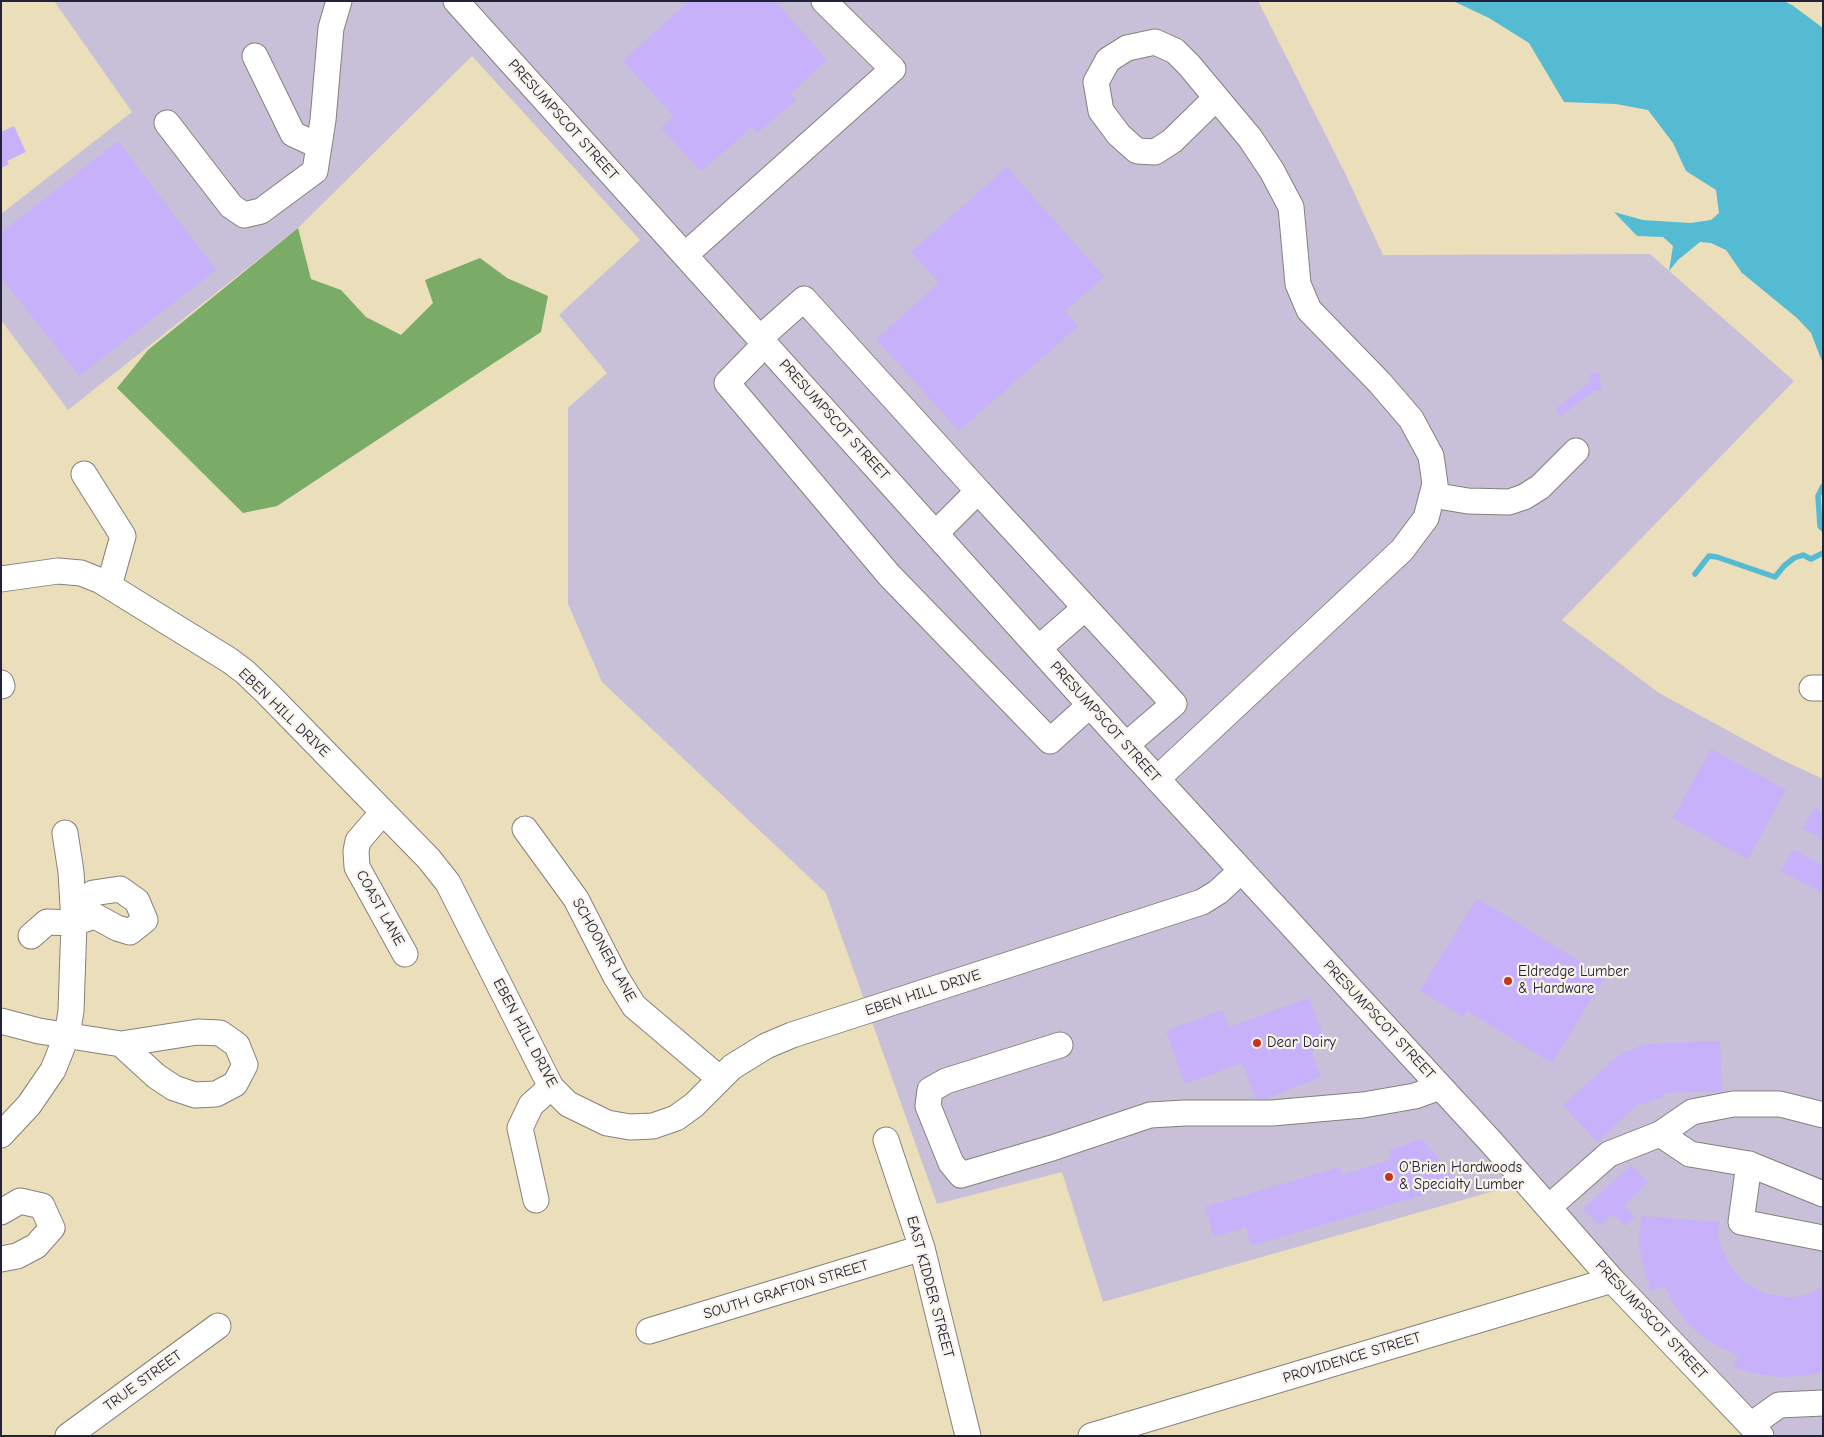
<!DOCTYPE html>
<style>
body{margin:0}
#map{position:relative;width:1824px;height:1437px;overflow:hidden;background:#ebdebb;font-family:"Comic Neue",sans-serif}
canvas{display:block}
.frame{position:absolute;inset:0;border:2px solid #22223b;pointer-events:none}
</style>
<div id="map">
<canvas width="1824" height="1437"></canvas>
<div class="frame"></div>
</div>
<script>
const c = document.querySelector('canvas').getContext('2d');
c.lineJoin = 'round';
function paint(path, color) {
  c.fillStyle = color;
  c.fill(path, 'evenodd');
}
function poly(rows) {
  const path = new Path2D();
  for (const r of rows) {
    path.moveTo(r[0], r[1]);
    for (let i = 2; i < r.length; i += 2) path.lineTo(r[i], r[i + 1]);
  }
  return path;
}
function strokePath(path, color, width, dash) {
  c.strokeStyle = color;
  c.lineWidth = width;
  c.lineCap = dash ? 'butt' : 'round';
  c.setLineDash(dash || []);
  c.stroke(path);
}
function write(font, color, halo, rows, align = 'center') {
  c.font = font + ' "Comic Neue",sans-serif';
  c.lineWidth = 4.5;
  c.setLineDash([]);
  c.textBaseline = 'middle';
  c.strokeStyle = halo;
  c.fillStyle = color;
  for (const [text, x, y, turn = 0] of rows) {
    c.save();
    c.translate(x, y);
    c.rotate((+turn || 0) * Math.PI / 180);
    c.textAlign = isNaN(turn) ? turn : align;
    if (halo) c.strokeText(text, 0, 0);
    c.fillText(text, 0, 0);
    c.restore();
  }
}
const industrial = poly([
 [54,1,1258,1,1345,173,1383,255,1650,254,1794,381,1562,620,1659,693,1780,759,1823,779,1823,1436,1771,1436,1533,1180,1103,1302,1062,1172,937,1204,826,893,602,682,568,604,568,408,607,373,559,315,640,240,472,56,298,228,68,410,1,320,1,214,132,112]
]);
const forest = poly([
 [298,228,311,279,341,290,366,317,401,335,433,303,425,280,480,258,507,278,548,296,541,332,277,506,243,513,117,388,148,350]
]);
const water = poly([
 [1453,1,1784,1,1792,5,1823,28,1823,364,1811,333,1797,318,1742,273,1726,250,1711,243,1700,242,1678,260,1669,271,1673,246,1663,237,1637,236,1614,212,1643,220,1690,223,1711,220,1719,213,1716,190,1686,171,1673,143,1648,110,1616,104,1564,102,1529,43,1489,18]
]);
const stream = poly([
 [1823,486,1818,496,1820,526,1823,529],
 [1695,574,1709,556,1717,557,1775,577,1784,566,1794,558,1803,555,1811,559,1823,553]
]);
const building = poly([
 [689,1,775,1,827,60,790,94,796,100,757,133,752,127,701,171,661,128,674,116,623,61],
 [14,126,26,152,7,161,9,164,1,168,1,132],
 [118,141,216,270,79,376,1,277,1,233],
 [1007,167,1104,277,1065,311,1078,326,959,431,876,339,939,283,911,252],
 [1599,373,1601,390,1593,391,1561,416,1556,409,1591,381,1590,374],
 [1711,749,1786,790,1748,859,1673,818],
 [1814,808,1823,813,1823,839,1803,829],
 [1793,849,1823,865,1823,893,1781,871],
 [1477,898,1605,977,1552,1063,1467,1011,1463,1017,1420,991],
 [1309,998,1327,1046,1311,1051,1321,1077,1257,1102,1242,1063,1185,1084,1166,1031,1223,1010,1229,1027],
 [1720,1041,1722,1091,1665,1093,1665,1096,1641,1105,1640,1102,1597,1142,1563,1105,1621,1053,1646,1044],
 [1422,1139,1459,1184,1251,1246,1246,1227,1214,1237,1205,1207,1340,1167,1342,1175,1391,1159,1389,1150],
 [1631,1165,1648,1183,1624,1205,1635,1217,1625,1226,1613,1214,1600,1226,1583,1209],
 [1641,1216,1719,1222,1718,1235,1721,1246,1730,1266,1745,1283,1764,1293,1785,1297,1795,1297,1805,1295,1823,1287,1823,1372,1802,1376,1780,1377,1758,1374,1733,1367,1738,1355,1719,1347,1701,1335,1686,1321,1674,1304,1664,1286,1651,1291,1643,1265,1639,1243]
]);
const minor = poly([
 [456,1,1115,733,1492,1143,1612,1280,1761,1436],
 [255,56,293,134,319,146],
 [167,123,231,206,244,215,261,211,315,171,323,120,331,28,339,1],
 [685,255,893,69,824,1],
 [760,338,804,299,978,491],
 [765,344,727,383,889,575,1050,741,1090,705],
 [84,474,123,536,109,586],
 [1432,495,1468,501,1509,502,1524,497,1540,487,1576,451],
 [936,533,978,491,1174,704,1126,745],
 [1,579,58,571,81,573,101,581,229,660,245,672,266,692,429,859,448,883,551,1087,568,1104,607,1123,630,1127,653,1126,676,1118,694,1105,732,1067,766,1046,792,1035,1202,902,1218,892,1241,871],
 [1039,648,1085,608],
 [1,683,2,686],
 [1812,688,1823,688],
 [1157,779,1402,550,1426,518,1435,484,1431,456,1411,419,1380,383,1309,310,1298,284,1291,207,1272,171,1250,138,1189,65,1175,51,1155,42,1127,48,1108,60,1096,82,1101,111,1119,135,1137,151,1155,152,1172,141,1216,98],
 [383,812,358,841,356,851,357,867,405,954],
 [525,829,576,899,616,977,634,1006,720,1079],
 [120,889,137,901,145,920,130,932,117,928,95,916,74,923,93,893,120,889],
 [31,936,47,922,74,923],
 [1,1021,39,1031,121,1044],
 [198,1032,220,1033,237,1045,245,1065,235,1084,216,1094,195,1095,174,1088,156,1076,121,1044,198,1032],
 [1060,1045,946,1081,930,1090,928,1106,951,1163,961,1175,1052,1148,1150,1115,1185,1113,1272,1113,1363,1105,1415,1096,1440,1087],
 [1660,1134,1690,1154,1749,1164,1823,1194],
 [1,1135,29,1105,53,1070,67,1035,71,1011,74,923,71,872,65,833],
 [886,1140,922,1248,968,1436],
 [1749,1164,1741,1222,1823,1238],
 [536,1200,520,1128,531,1105,551,1087],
 [1549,1207,1609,1154,1660,1134,1692,1112,1733,1104,1780,1104,1823,1115],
 [1,1212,20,1201,42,1206,52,1228,36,1246,17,1256,1,1259],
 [649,1331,922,1248],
 [1751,1425,1779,1405,1823,1403],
 [68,1436,218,1326],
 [1091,1436,1612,1280]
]);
const markers = [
 [1508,981,5,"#c8321e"],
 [1257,1043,5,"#c8321e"],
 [1389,1177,5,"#c8321e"]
];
const streetNames = [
 ["PRESUMPSCOT STREET",563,120,48],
 ["PRESUMPSCOT STREET",834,420,48],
 ["EBEN HILL DRIVE",284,713,44],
 ["PRESUMPSCOT STREET",1105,722,48],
 ["COAST LANE",380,908,61],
 ["SCHOONER LANE",604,950,61],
 ["EBEN HILL DRIVE",923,993,-18],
 ["PRESUMPSCOT STREET",1379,1020,47],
 ["EBEN HILL DRIVE",525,1033,62],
 ["EAST KIDDER STREET",930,1287,75],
 ["SOUTH GRAFTON STREET",786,1290,-17],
 ["PRESUMPSCOT STREET",1651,1320,47],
 ["PROVIDENCE STREET",1352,1358,-17],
 ["TRUE STREET",143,1381,-36]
];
const poiNames = [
 ["Eldredge Lumber",1518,972],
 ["& Hardware",1518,989],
 ["Dear Dairy",1267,1043],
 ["O'Brien Hardwoods",1399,1168],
 ["& Specialty Lumber",1399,1185]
];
paint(industrial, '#c8bfd8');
paint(forest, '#7aac68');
paint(water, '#55bbd3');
strokePath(stream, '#55bbd3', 5.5);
paint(building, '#c6b1fa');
strokePath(minor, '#86807b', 27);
strokePath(minor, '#fff', 25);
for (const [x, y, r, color] of markers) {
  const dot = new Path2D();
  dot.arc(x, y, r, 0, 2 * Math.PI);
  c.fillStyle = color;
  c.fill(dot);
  strokePath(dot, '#f7f3e8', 2);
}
write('15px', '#22223b', '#f7f3e8', streetNames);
write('15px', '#22223b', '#f7f3e8', poiNames, 'left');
</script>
